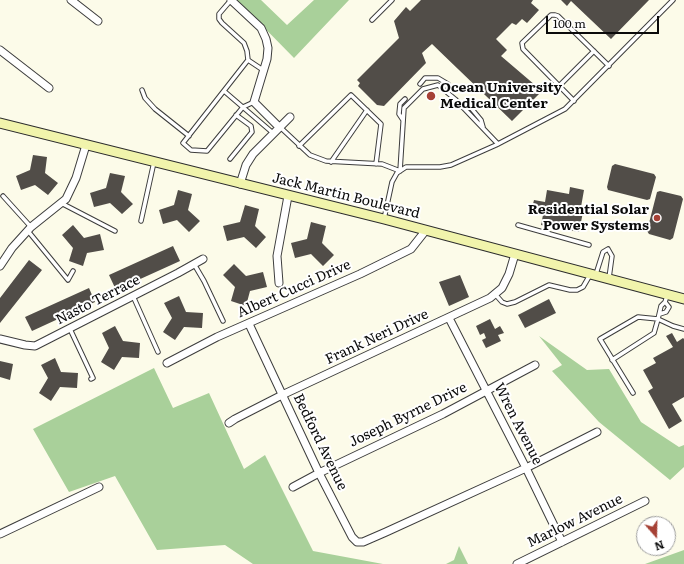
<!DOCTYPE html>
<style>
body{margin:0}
#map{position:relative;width:684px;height:564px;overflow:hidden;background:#fcfbe9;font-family:Literata,serif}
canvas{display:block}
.north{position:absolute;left:636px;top:516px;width:40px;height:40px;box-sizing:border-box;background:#fff;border:1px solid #9d9d9d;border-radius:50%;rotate:160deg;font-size:11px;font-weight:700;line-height:16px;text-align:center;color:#0a0a0a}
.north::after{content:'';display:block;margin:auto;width:14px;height:18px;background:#a64135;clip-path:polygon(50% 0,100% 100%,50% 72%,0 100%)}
.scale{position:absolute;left:546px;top:16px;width:113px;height:18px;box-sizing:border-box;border:2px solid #0a0a0a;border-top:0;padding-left:5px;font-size:12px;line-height:14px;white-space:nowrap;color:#0a0a0a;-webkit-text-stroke:3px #fff;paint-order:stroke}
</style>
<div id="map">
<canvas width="684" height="564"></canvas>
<div class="north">N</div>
<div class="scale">100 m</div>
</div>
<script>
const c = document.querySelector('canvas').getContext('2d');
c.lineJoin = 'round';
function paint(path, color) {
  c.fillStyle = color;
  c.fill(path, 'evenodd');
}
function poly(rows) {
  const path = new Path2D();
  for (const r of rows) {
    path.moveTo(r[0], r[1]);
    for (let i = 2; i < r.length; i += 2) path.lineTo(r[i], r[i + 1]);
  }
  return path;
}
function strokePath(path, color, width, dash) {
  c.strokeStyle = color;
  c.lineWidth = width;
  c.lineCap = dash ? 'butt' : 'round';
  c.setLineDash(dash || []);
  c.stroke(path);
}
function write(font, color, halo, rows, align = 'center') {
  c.font = font + ' Literata,serif';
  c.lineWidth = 4;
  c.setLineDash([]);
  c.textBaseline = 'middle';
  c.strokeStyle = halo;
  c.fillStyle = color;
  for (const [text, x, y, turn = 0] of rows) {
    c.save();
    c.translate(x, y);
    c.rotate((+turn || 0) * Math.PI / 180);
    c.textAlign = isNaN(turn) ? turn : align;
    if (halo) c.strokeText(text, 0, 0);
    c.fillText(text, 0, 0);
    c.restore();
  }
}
const forest = poly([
 [237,0,261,0,287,25,314,0,349,0,294,58],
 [539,336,587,370,609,369,641,422,679,447,684,445,684,467,670,480,599,422,552,371,562,365],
 [154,368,173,408,209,393,244,469,265,455,313,551,383,564,253,564,225,545,157,550,115,476,69,492,33,429],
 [459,546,468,564,446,564,454,560],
 [684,550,684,564,645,564]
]);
const building = poly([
 [421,0,533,0,531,3,539,10,527,23,522,19,516,25,512,23,496,39,507,50,501,56,542,91,512,121,432,44,422,53,426,63,384,106,377,105,358,86,360,83,357,80,399,38,394,21,406,7,410,11],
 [561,0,649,0,611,39,571,1,567,6],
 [33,155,47,157,45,173,58,183,48,195,35,185,21,190,16,176,30,170],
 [615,164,654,174,656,177,650,199,647,200,608,190,607,187,612,166],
 [110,173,125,176,121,192,133,204,122,214,110,203,94,207,90,193,106,188],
 [570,187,584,190,581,207,584,207,579,232,541,225,544,210,532,208,534,200,545,202,547,190,569,194],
 [178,190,192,194,188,210,200,221,189,232,177,220,163,224,159,210,174,205],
 [660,191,681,196,683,199,673,238,670,240,649,234,647,231,657,192],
 [245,205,259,209,255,226,266,237,256,248,244,237,227,241,223,226,240,222],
 [311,222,326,226,322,243,334,255,323,266,311,254,295,258,291,243,307,239],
 [73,225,84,238,100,234,104,250,87,253,83,266,69,261,73,248,62,235],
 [173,246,180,261,116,290,109,275],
 [29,260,42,270,0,323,0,298],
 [234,264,246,276,263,272,267,287,250,291,246,306,231,301,235,287,223,275],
 [460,275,469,297,449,306,439,282],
 [89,288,95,302,32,331,25,317],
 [179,296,186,312,203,313,202,328,184,327,175,340,163,332,172,318,164,303],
 [549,299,556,313,525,328,518,315],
 [490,319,495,329,500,326,504,333,498,335,501,341,486,348,482,340,486,338,484,333,480,335,476,326],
 [115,326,123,341,140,343,139,358,122,357,114,370,101,362,109,348,102,333],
 [672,333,677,342,683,338,684,339,684,397,672,404,682,421,669,429,648,391,653,388,643,370,656,363,653,358,673,347,666,336],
 [55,358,61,372,78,373,77,388,60,387,51,401,39,393,48,378,41,365],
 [0,361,13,364,10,380,0,377]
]);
const lane = poly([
 [231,0,219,14,219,19,222,23,244,43,247,51,248,60,263,70],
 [372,20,392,0],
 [248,60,183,143,191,150,207,151,243,107,254,102],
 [420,84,425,78,438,78,448,84],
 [559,86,594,51],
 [142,90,145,98,155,109,189,136],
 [224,91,273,133],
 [574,101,523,49,522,43,551,15,555,15,558,16,609,66],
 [466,102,481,120,483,127],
 [403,120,399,114,400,104,405,99],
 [280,127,310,155,326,161,382,164,400,171,404,108,423,89,438,85,455,99,498,144],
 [299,146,351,95,381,124,376,164],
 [230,159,252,132,251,126,236,115],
 [331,162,367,110],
 [3,196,31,227],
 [61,203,115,231],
 [384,219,392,182,397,173,406,167,440,167,451,165,496,145,565,109,673,0],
 [141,221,154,162],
 [518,225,589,245],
 [28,231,68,280,73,271],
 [194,264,204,281,223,321],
 [596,274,603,252,608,249,612,256,609,278],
 [495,294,502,302,507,304,515,302,549,285,570,290,577,290,583,287,590,275],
 [133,296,158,352],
 [660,314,666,312,669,307,665,302],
 [70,329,93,378,91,379],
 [612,360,654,333,658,319,673,326,684,329],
 [633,393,600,339,638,317,658,319,661,306,665,302,667,296]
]);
const street = poly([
 [71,0,98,21],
 [231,0,261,28,266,39,268,48,267,59,254,102,279,127],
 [0,50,49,88],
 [240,184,246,165,253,154,290,117],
 [0,266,12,248,31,227,66,199,76,178,86,145],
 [279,283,277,256,288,196],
 [449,318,526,468,562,542],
 [249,324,319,473,352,537,357,542,363,542,386,532,526,468,597,432],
 [0,339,25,345,35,346,178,273,203,259],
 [167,363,217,337,360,274,411,249,426,230],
 [229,423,235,419,282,395,490,298,502,288,509,274,515,254],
 [293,487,319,473,443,414,535,365],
 [0,534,99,487],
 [517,564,645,501]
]);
const secondary = poly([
 [0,123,384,219,684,299]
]);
const markers = [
 [431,96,5,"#a64135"],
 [657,218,4,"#a64135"]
];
const poiNames = [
 ["Ocean University",440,88],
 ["Medical Center",440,104],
 ["Residential Solar",649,210,"right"],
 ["Power Systems",649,226,"right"]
];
const streetNames = [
 ["Jack Martin Boulevard",346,196,14],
 ["Albert Cucci Drive",294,289,-24],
 ["Nasto Terrace",98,300,-27],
 ["Frank Neri Drive",377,337,-25],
 ["Joseph Byrne Drive",408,415,-26],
 ["Wren Avenue",518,424,63],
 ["Bedford Avenue",320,442,64],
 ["Marlow Avenue",575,521,-26]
];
paint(forest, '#a9d09a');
paint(building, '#514d48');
strokePath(lane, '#3d3d3d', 5.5);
strokePath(street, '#3d3d3d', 9);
strokePath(secondary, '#2c2c2c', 11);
strokePath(lane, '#fff', 3.5);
strokePath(street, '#fff', 7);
strokePath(secondary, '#f1f4ac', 9);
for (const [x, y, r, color] of markers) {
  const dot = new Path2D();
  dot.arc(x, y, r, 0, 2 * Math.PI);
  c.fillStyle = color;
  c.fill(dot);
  strokePath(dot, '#fff', 1.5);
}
write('bold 14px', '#0a0a0a', '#fff', poiNames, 'left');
write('14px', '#0a0a0a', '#fff', streetNames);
</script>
